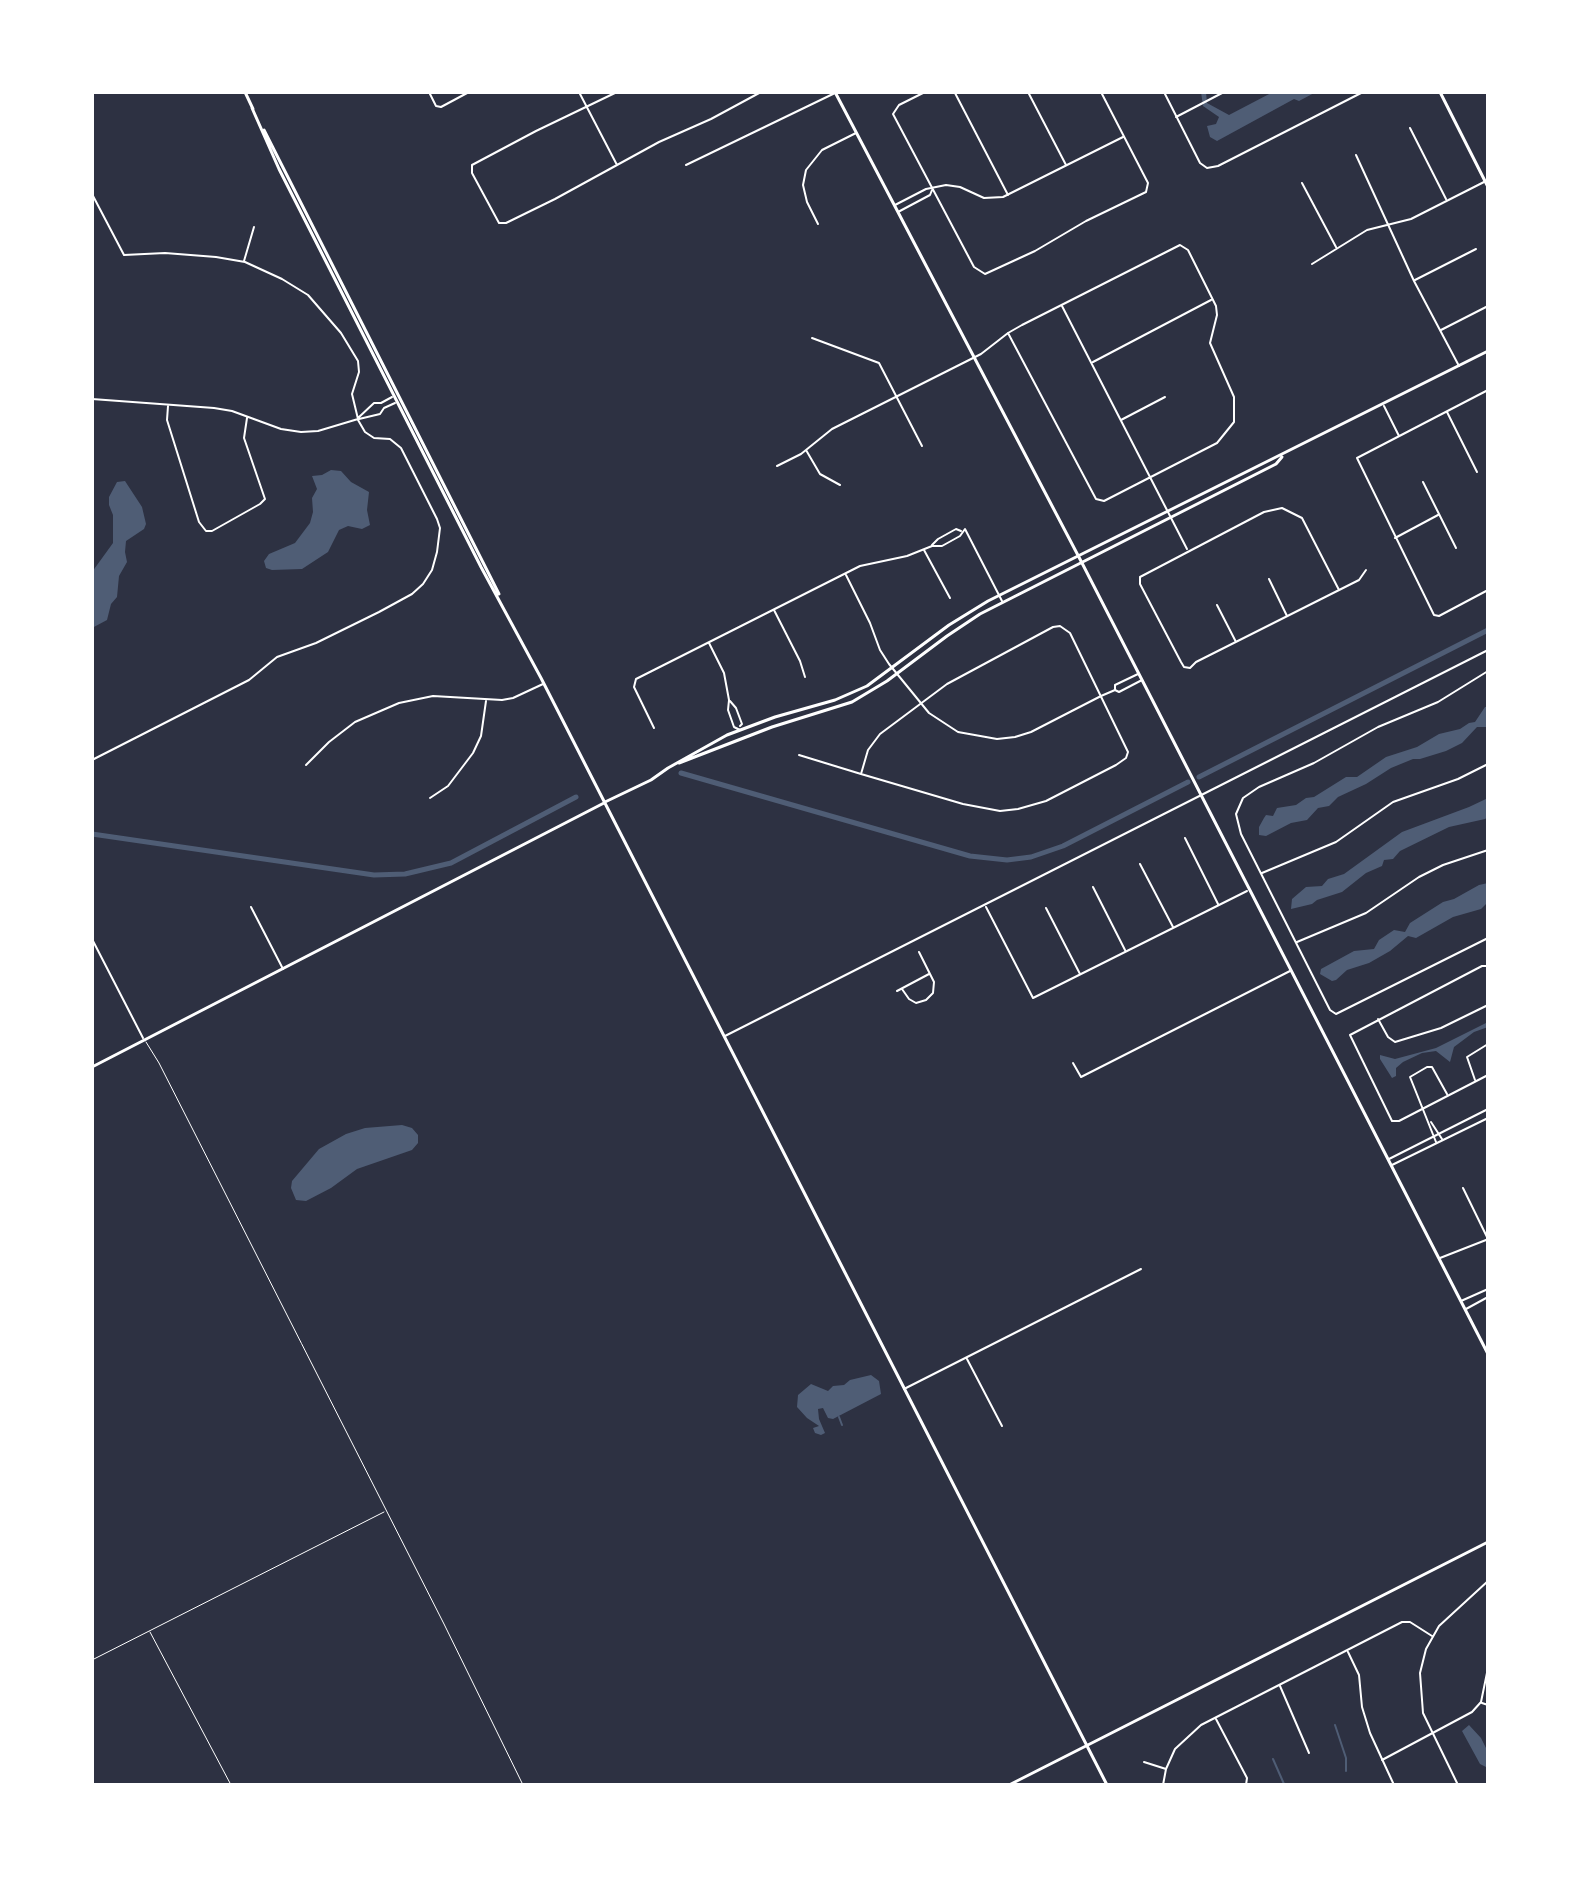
<!DOCTYPE html>
<style>
body{margin:0}
#map{position:relative;width:1580px;height:1877px;overflow:hidden;background:#2d3142;font-family:Lato,sans-serif}
canvas{display:block}
.frame{position:absolute;inset:0;border:94px solid #fff;pointer-events:none}
</style>
<div id="map">
<canvas width="1580" height="1877"></canvas>
<div class="frame"></div>
</div>
<script>
const c = document.querySelector('canvas').getContext('2d');
c.lineJoin = 'round';
function paint(path, color) {
  c.fillStyle = color;
  c.fill(path, 'evenodd');
}
function poly(rows) {
  const path = new Path2D();
  for (const r of rows) {
    path.moveTo(r[0], r[1]);
    for (let i = 2; i < r.length; i += 2) path.lineTo(r[i], r[i + 1]);
  }
  return path;
}
function strokePath(path, color, width, dash) {
  c.strokeStyle = color;
  c.lineWidth = width;
  c.lineCap = dash ? 'butt' : 'round';
  c.setLineDash(dash || []);
  c.stroke(path);
}
const water = poly([
 [1201,92,1206,92,1207,103,1229,115,1273,92,1316,92,1299,101,1294,99,1217,141,1210,137,1207,126,1216,124,1219,117,1203,106],
 [331,470,341,471,351,482,369,492,367,510,370,525,362,529,348,526,339,530,328,552,302,569,272,570,266,568,264,561,269,554,295,543,310,523,313,512,312,498,317,489,312,476,322,475],
 [125,481,142,507,146,524,144,529,126,541,125,552,127,562,119,576,117,597,111,604,107,620,92,628,92,572,113,543,113,515,109,505,109,497,117,482],
 [1485,707,1488,707,1488,727,1477,727,1462,743,1446,751,1420,759,1413,759,1391,768,1366,784,1338,797,1329,806,1318,808,1307,820,1291,823,1266,836,1259,835,1259,827,1264,818,1266,815,1273,816,1277,808,1296,805,1306,798,1314,797,1346,777,1357,777,1386,757,1417,747,1439,734,1460,729,1469,723,1475,722],
 [1488,798,1488,817,1485,819,1449,827,1400,851,1393,859,1384,860,1382,866,1366,873,1342,892,1317,900,1312,904,1291,909,1292,899,1306,887,1322,886,1328,879,1344,874,1402,832,1469,807],
 [1488,883,1488,902,1481,909,1453,917,1416,938,1408,936,1390,951,1369,963,1347,970,1336,980,1332,981,1320,974,1321,969,1354,951,1374,949,1379,940,1394,930,1405,932,1410,923,1443,902,1454,899,1479,885],
 [1488,1022,1488,1027,1474,1032,1454,1047,1450,1062,1436,1051,1422,1053,1403,1062,1396,1068,1396,1076,1392,1078,1380,1059,1380,1055,1395,1059,1436,1048],
 [402,1125,412,1128,418,1135,418,1143,412,1150,357,1169,331,1188,306,1201,296,1200,291,1188,292,1181,319,1149,346,1134,365,1128],
 [871,1375,879,1381,881,1394,833,1419,828,1418,823,1408,818,1409,819,1419,825,1433,821,1435,815,1433,813,1428,819,1426,807,1418,797,1407,798,1395,811,1384,828,1391,833,1386,844,1385,850,1380],
 [1469,1725,1481,1738,1488,1752,1488,1766,1486,1767,1480,1764,1462,1731]
]);
const stream = poly([
 [839,1417,842,1425],
 [1335,1725,1346,1758,1346,1771],
 [1273,1759,1284,1784]
]);
const canal = poly([
 [681,773,970,856,1007,860,1031,857,1063,846,1188,782],
 [1199,777,1488,630],
 [92,834,374,875,405,874,451,863,576,797]
]);
const service = poly([
 [146,1042,159,1063,444,1624,523,1785],
 [150,1632,231,1785],
 [92,1660,384,1512]
]);
const pedestrian = poly([
 [902,989,909,999,916,1003,926,1000,933,993,934,982,919,952],
 [897,991,929,974]
]);
const minor = poly([
 [429,92,436,106,441,107,469,92],
 [579,92,617,165],
 [617,92,536,131,472,165,472,173,499,223,506,223,555,199,659,142,711,119,761,92],
 [925,92,899,105,893,114,974,267,985,274,1035,251,1086,221,1146,192,1148,183,1101,92],
 [1028,92,1066,165],
 [1164,92,1200,163,1207,168,1218,166,1363,92],
 [955,93,1008,195],
 [1176,117,1224,92],
 [1410,128,1446,199],
 [1356,155,1414,281,1459,366],
 [686,165,835,93],
 [1302,183,1336,247],
 [92,194,124,255,165,253,216,257,245,262,282,279,308,295,341,333,358,361,359,372,352,394,358,419,318,431,301,432,281,429,232,411,214,408,92,399],
 [895,205,926,189,946,185,960,187,984,198,1003,197,1123,137],
 [898,212,930,195,932,190],
 [818,224,807,202,803,185,806,170,822,150,856,133],
 [244,261,254,227],
 [1312,264,1367,230,1411,219,1484,182],
 [1415,280,1476,249],
 [1062,306,1187,549],
 [1441,330,1488,306],
 [812,338,879,363,922,446],
 [1093,362,1211,300],
 [1488,390,1357,458,1434,615,1439,616,1488,590],
 [168,406,167,420,199,522,206,531,212,531,260,504,265,499,244,438,247,418],
 [1384,406,1399,436],
 [1447,412,1477,472],
 [358,418,374,403,381,403,392,397],
 [359,419,380,414,384,408,395,403],
 [1121,420,1165,397],
 [806,450,820,474,840,485],
 [777,466,801,454,832,429,981,354,1008,333,1022,325,1180,245,1188,250,1216,306,1217,315,1210,343,1234,397,1234,422,1217,443,1104,501,1096,499,1008,333],
 [1423,482,1456,548],
 [1395,538,1438,515],
 [932,545,938,539,956,529,961,531],
 [924,550,950,598],
 [846,575,870,623,880,650,889,664,929,713,958,732,997,739,1015,737,1031,732,1101,696,1115,690,1119,692,1142,680],
 [1269,579,1287,616],
 [1339,590,1302,518,1282,508,1264,512,1140,577,1140,584,1181,662,1184,667,1190,668,1196,662,1359,580,1366,570],
 [1217,605,1236,642],
 [774,610,800,661,805,677],
 [709,643,724,673,729,700,728,710,734,727,740,730],
 [1488,671,1438,702,1378,727,1314,763,1259,787,1243,798,1236,814,1241,834,1330,1010,1336,1014,1488,938],
 [1115,689,1115,685,1138,674],
 [730,701,736,708,742,724,740,726],
 [654,728,634,687,636,679,860,566,907,556,932,546,942,546,960,536,965,529,1002,601],
 [799,755,861,774,963,804,1000,811,1018,809,1046,801,1116,765,1126,758,1128,752,1070,633,1060,626,1053,627,947,684,880,734,868,750,861,774],
 [92,760,249,680,277,657,316,643,379,612,412,594,423,584,432,570,437,552,440,528,437,519,401,448,390,439,374,438,365,432,358,420],
 [306,765,329,742,355,722,399,703,433,696,502,700,513,698,543,684],
 [430,798,448,786,473,753,481,736,486,701],
 [1185,838,1218,904],
 [1140,864,1173,927],
 [1262,873,1336,842,1393,802,1458,779,1488,764],
 [1093,887,1125,950],
 [251,907,283,969],
 [986,907,1033,998,1247,891],
 [1046,908,1080,974],
 [92,939,143,1038],
 [1297,942,1366,913,1419,877,1443,865,1488,850],
 [1488,966,1482,966,1350,1035,1392,1121,1399,1121,1488,1075],
 [1378,1019,1388,1037,1395,1042,1441,1028,1488,1005],
 [725,1036,1488,650],
 [1073,1063,1081,1077,1290,971],
 [1475,1080,1467,1057,1488,1044],
 [1431,1122,1442,1139],
 [1436,1142,1410,1077,1427,1067,1432,1067,1447,1094],
 [1389,1159,1488,1109],
 [1392,1165,1488,1118],
 [1463,1188,1488,1239],
 [1440,1258,1486,1240],
 [1488,1279,1488,1284],
 [1461,1301,1488,1289],
 [1466,1309,1488,1297],
 [967,1359,1002,1426],
 [904,1389,1141,1269],
 [1348,1652,1359,1675,1362,1707,1370,1733,1394,1785],
 [1280,1686,1309,1753],
 [1482,1703,1488,1705],
 [1216,1719,1247,1778,1246,1785],
 [1382,1760,1472,1712,1481,1702,1488,1668],
 [1144,1762,1166,1769],
 [1163,1785,1166,1769,1175,1749,1201,1725,1402,1622,1410,1622,1432,1636],
 [1458,1785,1423,1713,1420,1673,1426,1649,1439,1626,1488,1581]
]);
const tertiary = poly([
 [835,92,1082,563,1488,1354],
 [92,1067,604,803]
]);
const secondary = poly([
 [245,92,253,109],
 [1440,92,1488,187],
 [252,108,279,169,481,567,541,678,1107,1785],
 [264,130,499,594],
 [679,763,772,727,852,702,887,681,947,636,980,614,1276,464,1282,457],
 [605,802,651,780,668,768,727,735,775,717,835,700,867,686,949,625,988,601,1488,351],
 [1009,1785,1488,1542]
]);
paint(water, '#4f5d75');
strokePath(stream, '#4f5d75', 2);
strokePath(canal, '#4f5d75', 5);
strokePath(service, '#fff', 1);
strokePath(pedestrian, '#fff', 2);
strokePath(minor, '#fff', 2);
strokePath(tertiary, '#fff', 3);
strokePath(secondary, '#fff', 3);
</script>
